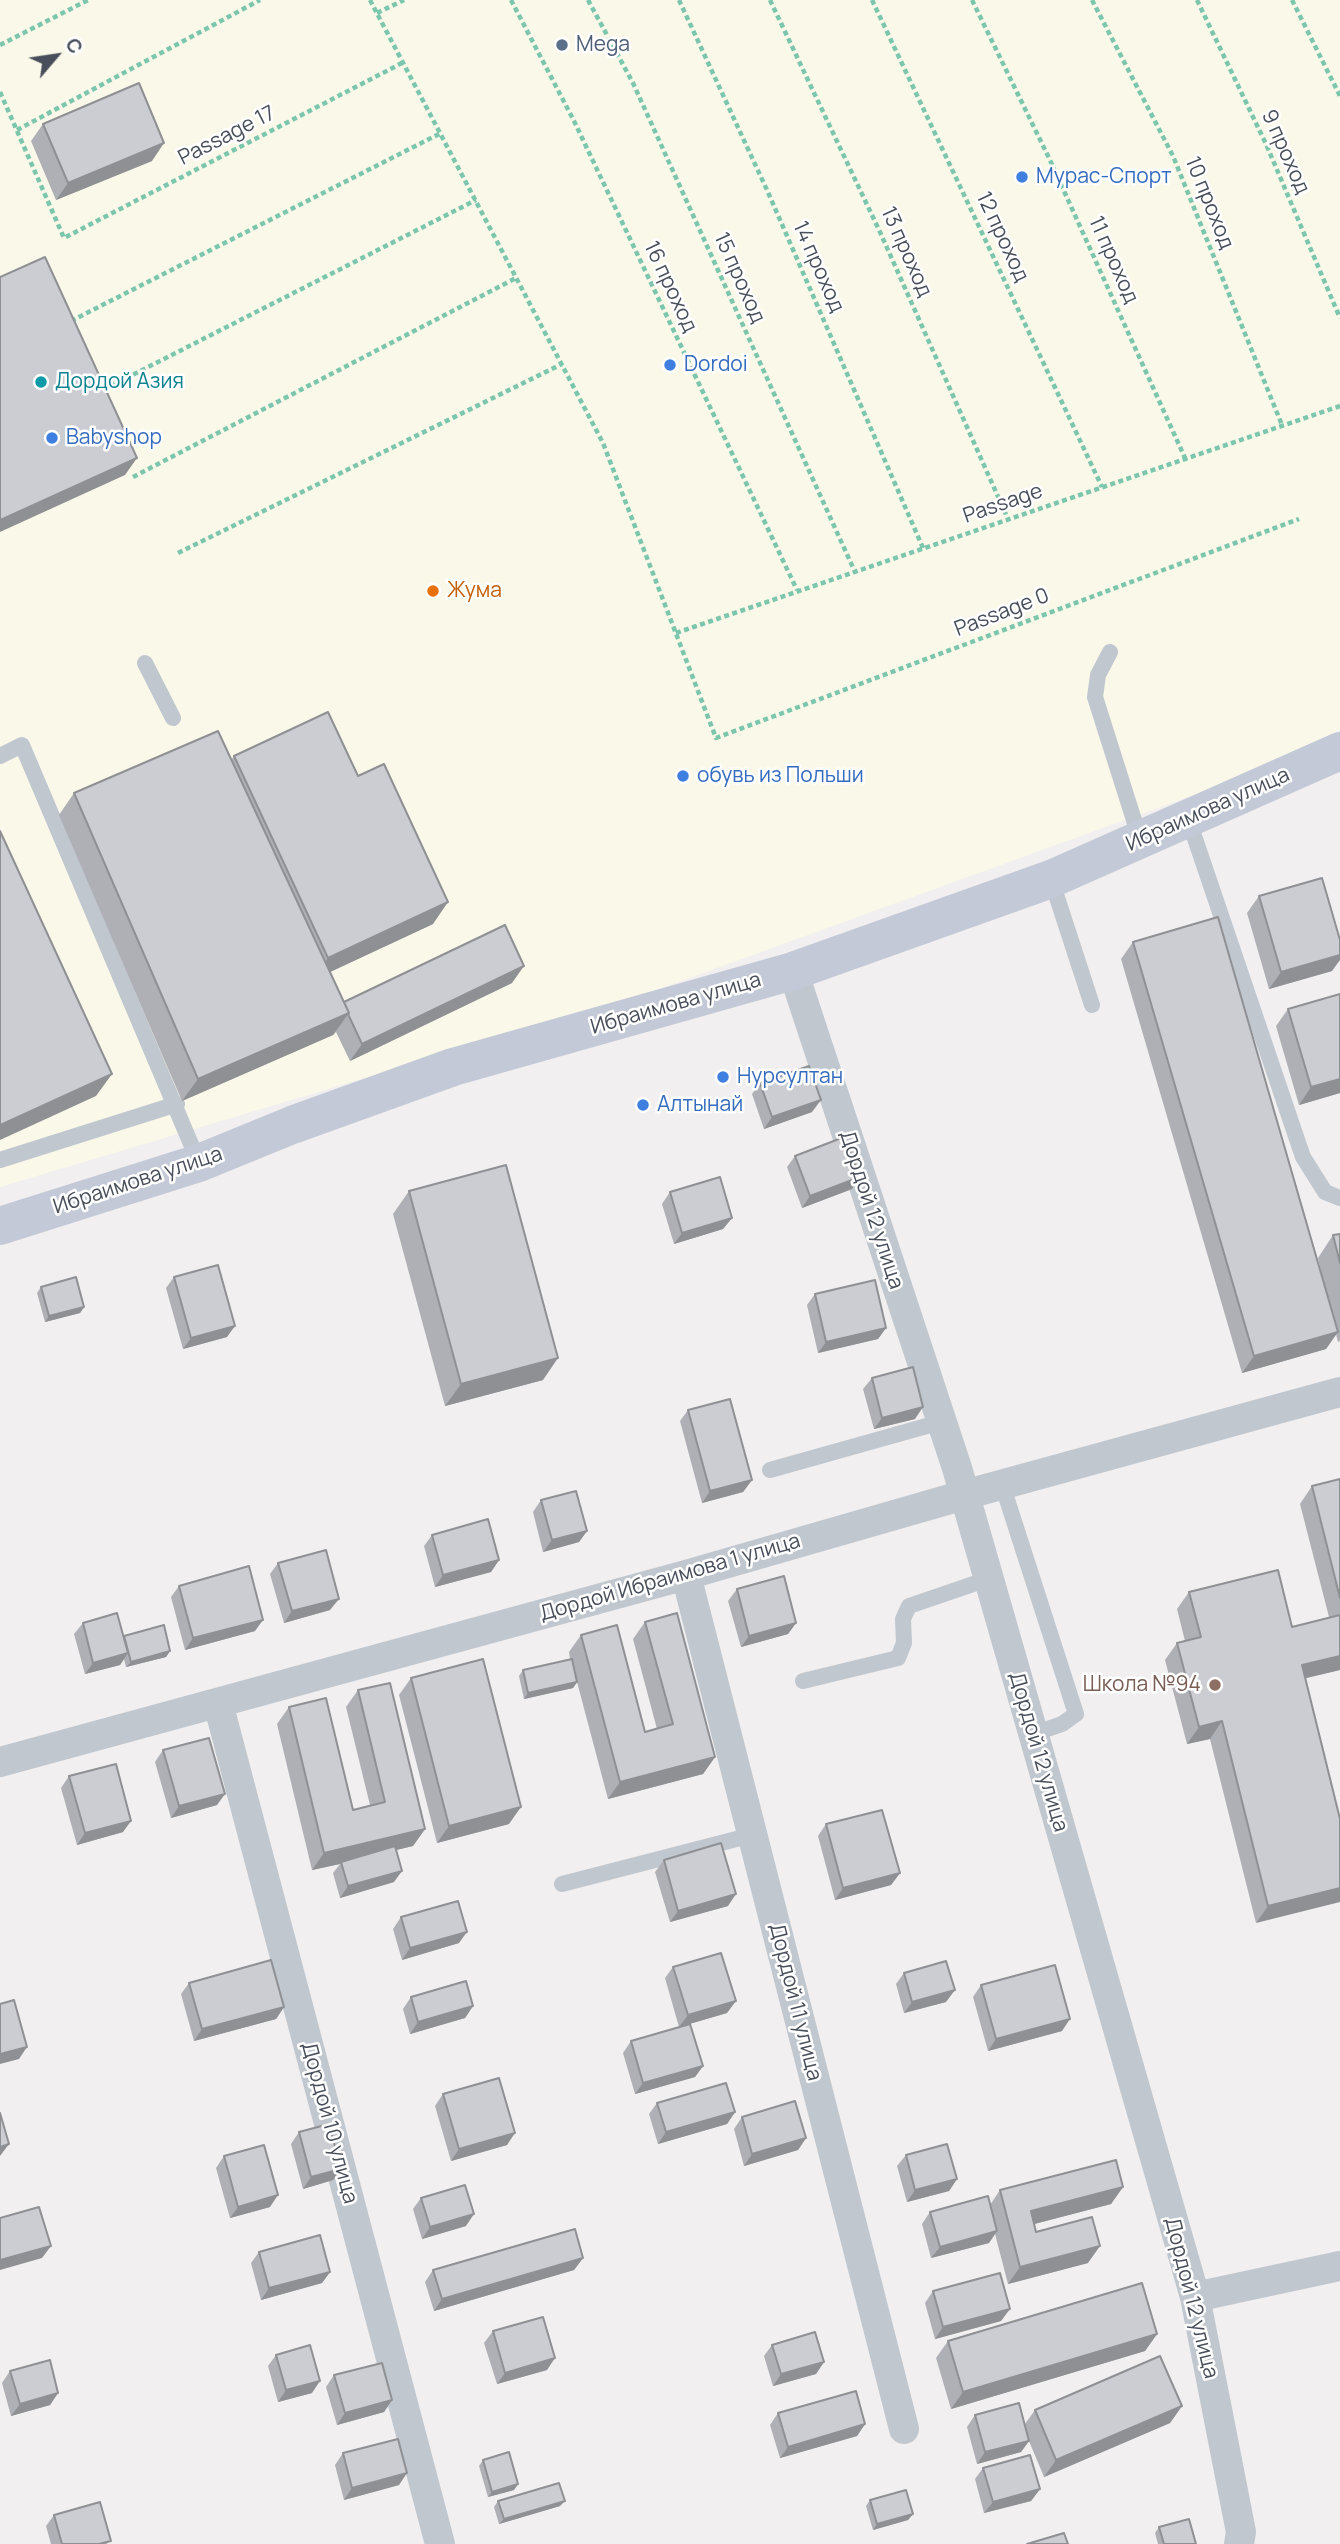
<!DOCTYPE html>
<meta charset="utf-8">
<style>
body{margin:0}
#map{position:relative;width:1340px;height:2544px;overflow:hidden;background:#f1efef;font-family:Manrope,sans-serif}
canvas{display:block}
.north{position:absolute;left:21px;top:21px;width:70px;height:70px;-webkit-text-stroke:5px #fff;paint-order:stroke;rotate:61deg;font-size:19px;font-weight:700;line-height:28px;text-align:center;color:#484f5a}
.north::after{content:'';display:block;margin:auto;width:24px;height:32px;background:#484f5a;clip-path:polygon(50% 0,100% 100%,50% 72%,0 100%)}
</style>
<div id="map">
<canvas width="1340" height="2544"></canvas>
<div class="north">С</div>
</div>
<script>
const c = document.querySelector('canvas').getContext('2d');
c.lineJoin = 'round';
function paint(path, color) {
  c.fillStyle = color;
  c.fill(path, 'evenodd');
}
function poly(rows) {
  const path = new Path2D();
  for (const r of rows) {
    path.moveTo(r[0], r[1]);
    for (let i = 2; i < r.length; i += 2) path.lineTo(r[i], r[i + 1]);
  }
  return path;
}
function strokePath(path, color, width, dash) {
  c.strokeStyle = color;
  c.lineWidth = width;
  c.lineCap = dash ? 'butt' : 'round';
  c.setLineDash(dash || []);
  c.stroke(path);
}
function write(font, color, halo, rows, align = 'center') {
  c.font = font + ' Manrope,sans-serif';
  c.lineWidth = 5;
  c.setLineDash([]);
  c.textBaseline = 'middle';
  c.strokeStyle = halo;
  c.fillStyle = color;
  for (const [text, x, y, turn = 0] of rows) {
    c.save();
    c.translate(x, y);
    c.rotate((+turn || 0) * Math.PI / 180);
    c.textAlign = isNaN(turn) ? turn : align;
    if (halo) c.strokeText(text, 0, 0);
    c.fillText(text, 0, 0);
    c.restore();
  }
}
const commercial = poly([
 [0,0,1340,0,1340,730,1202,792,640,996,0,1187]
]);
const path = poly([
 [370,0,603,443,716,738,1299,519],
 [511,0,574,121,797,590],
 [588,0,633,83,855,572],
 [679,0,767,190,923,548],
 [770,0,880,232,1008,519],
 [872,0,1102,487],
 [972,0,1049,158,1185,458],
 [1092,0,1173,156,1282,425],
 [1197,0,1266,144,1340,318],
 [1292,0,1340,96],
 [377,13,404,0],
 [0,45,88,0],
 [0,92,64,238,404,62],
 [17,130,260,0],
 [71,321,441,133],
 [103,390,476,200],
 [133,477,516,278],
 [178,553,562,364],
 [676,633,1340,406]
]);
const service = poly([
 [1110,652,1098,675,1095,697,1140,839],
 [145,663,173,718],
 [0,756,22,745,199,1163],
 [1188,818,1303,1157,1325,1192,1340,1198],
 [1051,879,1092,1005],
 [0,1160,177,1104],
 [770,1470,941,1422],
 [1002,1484,1076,1714,1062,1724,1033,1734],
 [803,1681,898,1658,904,1643,903,1619,909,1606,988,1579],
 [562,1884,752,1835]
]);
const minor = poly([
 [793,971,957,1468,1195,2297,1241,2532,1239,2544],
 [686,1575,904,2429],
 [218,1703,440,2544],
 [0,1762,686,1575,964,1495,1340,1392],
 [1195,2297,1340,2266]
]);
const secondary = poly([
 [0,1226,199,1163,292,1125,453,1067,793,971,1051,879,1340,751]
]);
const wall = poly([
 [43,124,152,161,56,200,31,141],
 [234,756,358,776,433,924,330,972,344,1002,512,983,350,1061,336,1032,333,1035,182,1101,59,815,74,793,231,760],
 [1259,896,1332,971,1269,989,1247,913],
 [1133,942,1324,1284,1318,1258,1333,1235,1340,1234,1340,1341,1338,1342,1336,1334,1326,1349,1242,1373,1121,959],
 [1340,994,1340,1093,1299,1105,1276,1026,1288,1009],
 [760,1083,812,1112,764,1129,752,1094],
 [795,1156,860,1177,852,1189,802,1208,787,1167],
 [409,1191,543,1380,445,1406,393,1214],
 [670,1192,732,1218,723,1229,674,1244,662,1204],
 [174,1277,227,1337,183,1349,166,1288],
 [41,1287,84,1307,80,1313,45,1322,37,1293],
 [815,1294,886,1328,878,1339,818,1353,807,1305],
 [872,1378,915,1419,874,1429,863,1389],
 [688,1410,752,1480,743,1492,702,1503,680,1421],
 [1340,1479,1340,1670,1305,1678,1340,1819,1256,1923,1210,1739,1187,1744,1165,1660,1177,1643,1185,1641,1177,1609,1189,1592,1292,1627,1329,1617,1300,1504,1312,1486],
 [541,1500,587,1531,579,1542,543,1552,533,1512],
 [432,1535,499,1560,491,1572,435,1587,424,1546],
 [278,1563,330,1610,284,1623,270,1574],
 [179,1586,255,1631,185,1650,171,1597],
 [737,1589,796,1623,788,1634,741,1647,728,1601],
 [645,1622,715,1757,703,1774,608,1799,577,1682,573,1688,524,1699,519,1676,523,1670,570,1659,569,1652,581,1635,645,1732,657,1729,633,1639],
 [83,1623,124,1637,170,1651,166,1657,126,1667,124,1659,120,1665,85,1674,74,1634],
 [411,1678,509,1824,437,1843,399,1695],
 [358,1690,425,1829,413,1846,396,1850,394,1882,340,1898,333,1873,340,1864,312,1870,277,1724,289,1707,353,1810,370,1805,346,1707],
 [163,1750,217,1805,171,1818,155,1762],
 [69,1776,123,1832,77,1845,61,1788],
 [826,1824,900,1873,891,1885,835,1900,818,1836],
 [664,1860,728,1906,670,1922,655,1872],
 [401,1917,459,1943,402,1960,393,1929],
 [673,1967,727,2013,679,2027,665,1978],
 [904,1973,946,2002,904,2013,896,1984],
 [189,1983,284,2007,276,2019,194,2041,181,1994],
 [981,1985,1062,2031,988,2051,973,1997],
 [411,1997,473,2006,465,2018,410,2034,403,2009],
 [631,2041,703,2066,695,2077,635,2094,623,2053],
 [443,2094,507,2145,451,2161,435,2106],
 [657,2103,735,2112,727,2124,658,2144,649,2114],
 [742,2117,806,2138,798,2150,744,2166,734,2129],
 [299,2132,341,2169,333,2180,303,2189,291,2144],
 [906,2155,957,2179,949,2191,907,2202,897,2166],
 [224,2156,270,2207,230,2218,216,2168],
 [1123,2187,1111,2204,1034,2224,1036,2232,1088,2263,1008,2284,995,2234,989,2243,931,2258,922,2224,930,2212,990,2205,1000,2190],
 [421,2198,466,2226,422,2239,413,2209],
 [259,2252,330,2272,322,2283,261,2300,251,2263],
 [583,2258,574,2270,434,2311,425,2282,433,2270],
 [933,2291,1001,2321,935,2339,925,2303],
 [493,2331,547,2370,497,2384,484,2343],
 [1157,2334,1145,2351,951,2409,936,2358,948,2341],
 [772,2345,824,2362,816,2374,773,2386,764,2356],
 [276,2355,312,2393,278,2402,268,2366],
 [10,2371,58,2393,50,2405,11,2416,2,2383],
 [334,2375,392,2400,384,2412,337,2425,326,2387],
 [1182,2406,1170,2423,1044,2477,1029,2441,1021,2452,977,2464,967,2427,975,2415,1025,2424,1035,2410],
 [778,2413,865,2424,857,2436,780,2458,770,2425],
 [343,2453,399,2485,344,2500,335,2465],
 [483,2460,518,2484,514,2490,488,2497,479,2466],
 [983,2468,1040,2489,1031,2501,984,2513,975,2479],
 [870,2500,913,2514,908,2520,873,2530,866,2506],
 [498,2501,560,2506,499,2524,494,2507],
 [54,2515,108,2544,51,2544,46,2526],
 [1159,2527,1196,2544,1158,2544,1155,2533]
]);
const shadedWall = poly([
 [164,143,152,161,56,200,68,183],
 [137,458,125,475,0,532,0,520],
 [448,902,433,924,313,980,328,958],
 [1340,955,1340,960,1332,971,1269,989,1281,972],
 [524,966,512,983,350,1061,362,1044],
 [349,1013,333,1035,182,1101,198,1079],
 [112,1074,96,1096,0,1140,0,1125],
 [1340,1079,1340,1093,1299,1105,1311,1087],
 [821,1100,812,1112,764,1129,772,1117],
 [860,1177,852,1189,802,1208,810,1196],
 [732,1218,723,1229,674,1244,682,1233],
 [84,1307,80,1313,45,1322,49,1316],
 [235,1326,227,1337,183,1349,191,1338],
 [886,1328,878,1339,818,1353,826,1342],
 [1338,1332,1326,1349,1242,1373,1254,1356],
 [558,1358,543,1380,445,1406,461,1384],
 [923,1407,915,1419,874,1429,882,1418],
 [752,1480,743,1492,702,1503,710,1491],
 [587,1531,579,1542,543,1552,552,1540],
 [499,1560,491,1572,435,1587,443,1575],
 [339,1599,330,1610,284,1623,292,1611],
 [263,1620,255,1631,185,1650,193,1638],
 [796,1623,788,1634,741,1647,749,1636],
 [170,1651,166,1657,126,1667,131,1662],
 [128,1653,120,1665,85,1674,93,1663],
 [1340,1656,1340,1670,1290,1682,1302,1665],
 [577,1682,573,1688,524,1699,528,1693],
 [1222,1721,1210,1739,1187,1744,1199,1727],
 [715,1757,703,1774,608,1799,620,1782],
 [225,1794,217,1805,171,1818,179,1806],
 [521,1807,509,1824,437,1843,449,1826],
 [131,1821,123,1832,77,1845,85,1833],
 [425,1829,413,1846,342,1863,341,1862,340,1864,312,1870,324,1853],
 [402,1871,394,1882,340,1898,348,1886],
 [900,1873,891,1885,835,1900,843,1888],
 [1340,1888,1340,1902,1256,1923,1268,1906],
 [736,1894,728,1906,670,1922,678,1911],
 [467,1932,459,1943,402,1960,410,1948],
 [955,1990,946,2002,904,2013,912,2002],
 [736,2001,727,2013,679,2027,688,2015],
 [473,2006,465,2018,410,2034,418,2022],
 [284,2007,276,2019,194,2041,202,2029],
 [1070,2019,1062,2031,988,2051,996,2039],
 [27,2047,19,2059,0,2064,0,2054],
 [703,2066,695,2077,635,2094,643,2083],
 [735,2112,727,2124,658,2144,666,2132],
 [515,2133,507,2145,451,2161,459,2149],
 [806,2138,798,2150,744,2166,752,2154],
 [9,2144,0,2156,0,2147],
 [341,2169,333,2180,303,2189,311,2177],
 [957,2179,949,2191,907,2202,915,2190],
 [1123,2187,1111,2204,1019,2228,1031,2211],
 [278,2195,270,2207,230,2218,238,2207],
 [474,2214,466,2226,422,2239,430,2227],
 [997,2231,989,2243,931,2258,940,2247],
 [51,2246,42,2258,0,2270,0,2260],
 [1100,2246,1088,2263,1008,2284,1020,2267],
 [583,2258,574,2270,434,2311,442,2299],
 [330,2272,322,2283,261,2300,269,2288],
 [1010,2309,1001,2321,935,2339,943,2327],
 [1157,2334,1145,2351,951,2409,963,2392],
 [555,2358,547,2370,497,2384,505,2373],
 [824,2362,816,2374,773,2386,781,2374],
 [320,2381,312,2393,278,2402,286,2390],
 [58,2393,50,2405,11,2416,20,2404],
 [392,2400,384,2412,337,2425,345,2413],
 [1182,2406,1170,2423,1044,2477,1056,2460],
 [865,2424,857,2436,780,2458,788,2447],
 [1029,2441,1021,2452,977,2464,985,2452],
 [407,2473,399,2485,344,2500,352,2488],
 [518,2484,514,2490,488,2497,492,2492],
 [1040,2489,1031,2501,984,2513,993,2502],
 [565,2501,560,2506,499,2524,504,2519],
 [913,2514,908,2520,873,2530,877,2524]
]);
const building = poly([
 [139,83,164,143,68,183,43,124,139,83],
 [45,257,137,458,0,520,0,277,45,257],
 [328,712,358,776,384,764,448,902,328,958,234,756,328,712],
 [218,731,349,1013,198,1079,74,793,218,731],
 [0,831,112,1074,0,1125,0,831],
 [1322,878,1340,940,1340,955,1281,972,1259,896,1322,878],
 [1218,917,1338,1332,1254,1356,1133,942,1218,917],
 [505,925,524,966,362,1044,348,1014,349,1013,344,1002,505,925],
 [1340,994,1340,1079,1311,1087,1288,1009,1340,994],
 [809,1066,821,1100,772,1117,760,1083,809,1066],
 [844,1137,860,1177,810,1196,795,1156,844,1137],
 [506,1165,558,1358,461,1384,409,1191,506,1165],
 [720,1177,732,1218,682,1233,670,1192,720,1177],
 [1340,1234,1340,1263,1333,1235,1340,1234],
 [218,1265,235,1326,191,1338,174,1277,218,1265],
 [76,1277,84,1307,49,1316,41,1287,76,1277],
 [875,1280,886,1328,826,1342,815,1294,875,1280],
 [913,1367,923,1407,882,1418,872,1378,913,1367],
 [730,1399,752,1480,710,1491,688,1410,730,1399],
 [1340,1479,1340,1598,1312,1486,1340,1479],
 [576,1491,587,1531,552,1540,541,1500,576,1491],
 [488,1519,499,1560,443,1575,432,1535,488,1519],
 [326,1550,339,1599,292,1611,278,1563,326,1550],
 [249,1566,263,1620,193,1638,179,1586,249,1566],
 [1278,1570,1292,1627,1340,1615,1340,1656,1302,1665,1340,1819,1340,1888,1268,1906,1222,1721,1199,1727,1177,1643,1201,1637,1189,1592,1278,1570],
 [784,1576,796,1623,749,1636,737,1589,784,1576],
 [117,1613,128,1653,93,1663,83,1623,117,1613],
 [677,1613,715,1757,620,1782,581,1635,617,1625,645,1732,673,1724,645,1622,677,1613],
 [164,1625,170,1651,131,1662,124,1636,164,1625],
 [483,1659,521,1807,449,1826,411,1678,483,1659],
 [572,1659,577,1682,528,1693,523,1670,572,1659],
 [390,1683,425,1829,324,1853,289,1707,326,1698,353,1810,385,1802,358,1690,390,1683],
 [209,1738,225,1794,179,1806,163,1750,209,1738],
 [116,1764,131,1821,85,1833,69,1776,116,1764],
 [882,1810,900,1873,843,1888,826,1824,882,1810],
 [721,1843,736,1894,678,1911,664,1860,721,1843],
 [395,1846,402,1871,348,1886,341,1862,395,1846],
 [458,1901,467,1932,410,1948,401,1917,458,1901],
 [721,1953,736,2001,688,2015,673,1967,721,1953],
 [271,1960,284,2007,202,2029,189,1983,271,1960],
 [946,1961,955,1990,912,2002,904,1973,946,1961],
 [1055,1965,1070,2019,996,2039,981,1985,1055,1965],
 [466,1981,473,2006,418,2022,411,1997,466,1981],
 [14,2000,27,2047,0,2054,0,2004,14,2000],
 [690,2024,703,2066,643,2083,631,2041,690,2024],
 [499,2078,515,2133,459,2149,443,2094,499,2078],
 [726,2083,735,2112,666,2132,657,2103,726,2083],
 [795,2101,806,2138,752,2154,742,2117,795,2101],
 [0,2113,9,2144,0,2147,0,2113],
 [329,2124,341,2169,311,2177,299,2132,329,2124],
 [947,2144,957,2179,915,2190,906,2155,947,2144],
 [264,2145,278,2195,238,2207,224,2156,264,2145],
 [1116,2160,1123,2187,1031,2211,1036,2232,1092,2217,1100,2246,1020,2267,1000,2190,1116,2160],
 [465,2185,474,2214,430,2227,421,2198,465,2185],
 [988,2196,997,2231,940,2247,930,2212,988,2196],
 [39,2207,51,2246,0,2260,0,2218,39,2207],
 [575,2229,583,2258,442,2299,433,2270,575,2229],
 [320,2235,330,2272,269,2288,259,2252,320,2235],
 [1000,2273,1010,2309,943,2327,933,2291,1000,2273],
 [1142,2283,1157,2334,963,2392,948,2341,1142,2283],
 [543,2317,555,2358,505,2373,493,2331,543,2317],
 [815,2332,824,2362,781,2374,772,2345,815,2332],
 [310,2345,320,2381,286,2390,276,2355,310,2345],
 [1160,2356,1182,2406,1056,2460,1035,2410,1160,2356],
 [50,2360,58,2393,20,2404,10,2371,50,2360],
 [382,2363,392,2400,345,2413,334,2375,382,2363],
 [856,2391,865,2424,788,2447,778,2413,856,2391],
 [1019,2403,1029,2441,985,2452,975,2415,1019,2403],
 [398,2439,407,2473,352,2488,343,2453,398,2439],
 [509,2452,518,2484,492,2492,483,2460,509,2452],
 [1030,2455,1040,2489,993,2502,983,2468,1030,2455],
 [559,2483,565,2501,504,2519,498,2501,559,2483],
 [906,2490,913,2514,877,2524,870,2500,906,2490],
 [100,2502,111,2541,99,2544,62,2544,54,2515,100,2502],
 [1189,2519,1196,2544,1164,2544,1159,2527,1189,2519],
 [1064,2533,1068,2544,1027,2544,1064,2533]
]);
const markers = [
 [562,45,7,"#5c6f8a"],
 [1022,177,7,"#3f7fe0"],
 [670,365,7,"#3f7fe0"],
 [41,382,7,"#0f9aa8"],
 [52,438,7,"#3f7fe0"],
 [433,591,7,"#e8710a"],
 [683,776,7,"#3f7fe0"],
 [723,1077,7,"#3f7fe0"],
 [643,1105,7,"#3f7fe0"],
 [1215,1685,7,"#8d6e63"]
];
const serviceNames = [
 ["Mega",576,45]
];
const streetNames = [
 ["Passage 17",227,136,-27],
 ["9 проход",1285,152,66],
 ["10 проход",1209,203,68],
 ["12 проход",1002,237,65],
 ["13 проход",906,252,66],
 ["11 проход",1113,260,66],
 ["14 проход",818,267,66],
 ["15 проход",739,278,66],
 ["16 проход",670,287,65],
 ["Passage",1003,504,-19],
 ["Passage 0",1002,613,-21],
 ["Ибраимова улица",1208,810,-24],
 ["Ибраимова улица",676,1004,-16],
 ["Ибраимова улица",138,1181,-18],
 ["Дордой 12 улица",871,1210,72],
 ["Дордой Ибраимова 1 улица",670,1578,-16],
 ["Дордой 12 улица",1038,1752,74],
 ["Дордой 11 улица",795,2002,76],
 ["Дордой 10 улица",329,2123,75],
 ["Дордой 12 улица",1191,2298,76]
];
const shopNames = [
 ["Мурас-Спорт",1036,177],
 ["Dordoi",684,365],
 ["Babyshop",66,438],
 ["обувь из Польши",697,776],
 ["Нурсултан",737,1077],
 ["Алтынай",657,1105]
];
const cultureNames = [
 ["Дордой Азия",55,382]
];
const foodNames = [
 ["Жума",447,591]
];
const educationNames = [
 ["Школа №94",1201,1685]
];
paint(commercial, '#faf8e9');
strokePath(path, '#7bc6ac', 4.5, [5, 3.5]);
strokePath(service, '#c0c7cf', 16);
strokePath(minor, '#c0c7cf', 30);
strokePath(secondary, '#c3c9d6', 38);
paint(wall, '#afb0b5');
paint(shadedWall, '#8f9094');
paint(building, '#cccdd3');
strokePath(building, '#8f9094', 2);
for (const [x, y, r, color] of markers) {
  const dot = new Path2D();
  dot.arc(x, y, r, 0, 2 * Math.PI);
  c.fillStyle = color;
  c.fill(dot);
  strokePath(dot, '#fff', 2.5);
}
write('21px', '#4e5e75', '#fff', serviceNames, 'left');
write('21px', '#484f5a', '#fff', streetNames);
write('21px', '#366cbe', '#fff', shopNames, 'left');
write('21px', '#0d838f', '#fff', cultureNames, 'left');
write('21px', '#c56008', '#fff', foodNames, 'left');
write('21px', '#785e54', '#fff', educationNames, 'right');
</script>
